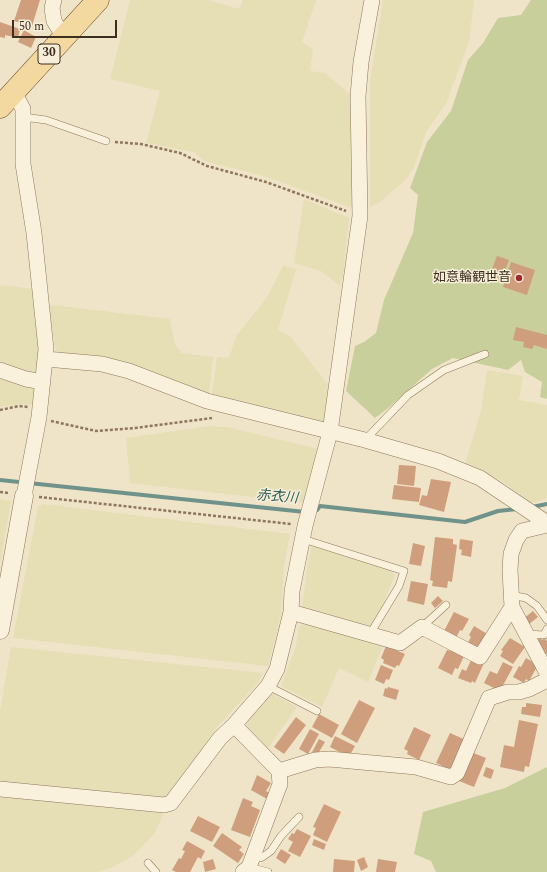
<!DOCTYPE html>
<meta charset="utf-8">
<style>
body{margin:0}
#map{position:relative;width:547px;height:872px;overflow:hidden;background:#f0e4c8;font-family:Spectral,serif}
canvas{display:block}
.scale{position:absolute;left:12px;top:20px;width:105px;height:18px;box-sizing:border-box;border:2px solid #3d2e20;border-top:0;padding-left:5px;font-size:12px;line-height:14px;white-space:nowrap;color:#3d2e20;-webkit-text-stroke:3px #f7eed8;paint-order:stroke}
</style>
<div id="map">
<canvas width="547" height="872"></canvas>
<div class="scale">50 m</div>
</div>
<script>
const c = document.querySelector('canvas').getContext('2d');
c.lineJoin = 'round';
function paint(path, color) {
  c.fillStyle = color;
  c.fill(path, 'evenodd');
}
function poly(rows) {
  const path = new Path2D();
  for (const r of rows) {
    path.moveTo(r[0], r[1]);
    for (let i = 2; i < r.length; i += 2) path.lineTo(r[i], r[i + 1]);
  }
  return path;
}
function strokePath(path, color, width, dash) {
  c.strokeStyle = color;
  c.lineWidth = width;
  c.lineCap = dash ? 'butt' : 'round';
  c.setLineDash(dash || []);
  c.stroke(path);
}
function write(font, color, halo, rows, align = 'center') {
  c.font = font + ' Spectral,"Noto Sans JP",serif';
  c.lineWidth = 3;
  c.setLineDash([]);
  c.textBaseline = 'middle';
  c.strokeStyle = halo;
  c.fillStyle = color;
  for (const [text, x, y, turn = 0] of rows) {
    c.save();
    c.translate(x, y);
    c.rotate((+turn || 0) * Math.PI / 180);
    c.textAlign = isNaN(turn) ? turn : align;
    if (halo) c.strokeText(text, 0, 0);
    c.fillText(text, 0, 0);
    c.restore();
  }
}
const farmland = poly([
 [130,0,208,0,239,9,243,0,316,0,302,42,313,49,310,71,325,73,351,95,355,209,264,176,204,161,194,152,146,143,160,91,110,79],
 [383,0,474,0,469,42,446,104,426,132,414,167,405,180,380,202,370,207,370,81],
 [304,199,349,218,343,276,340,286,321,271,294,263],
 [283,266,296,269,278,330,290,336,330,387,326,420,321,424,212,394,217,357,229,358,236,336,266,299],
 [0,285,33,289,38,340,38,376,0,364],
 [53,305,170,319,175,344,181,353,213,357,209,395,145,370,60,355,56,352,48,307],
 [487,370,523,376,519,400,547,405,547,498,542,500,531,503,502,481,465,464,481,411],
 [0,374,35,383,35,405,20,404,0,407],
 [209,426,227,427,318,449,305,503,130,483,126,438],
 [0,499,11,501,0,564],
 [43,504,290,534,284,567,281,615,268,666,13,638,38,507],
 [312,545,390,570,395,575,380,612,371,626,302,608,308,562],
 [304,623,383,646,368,682,339,668,322,707,281,686,296,646,299,627],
 [11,647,263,673,257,684,217,727,170,795,163,799,0,782,0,711],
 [268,694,273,694,297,707,266,751,247,733,247,726,248,718],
 [0,795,164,813,154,834,134,855,113,867,98,872,0,872]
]);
const green = poly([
 [531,0,547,0,547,399,540,397,542,382,525,372,521,360,508,370,453,358,432,369,387,409,375,418,346,391,355,346,364,342,376,333,384,300,413,233,418,195,410,188,427,142,451,111,468,60,483,43,498,18,521,15],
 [547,767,547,872,436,872,431,861,414,854,423,812,505,788]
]);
const stream = poly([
 [0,480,305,512],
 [532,507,547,504],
 [312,511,317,510,320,506,465,522,498,511,517,509]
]);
const building = poly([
 [21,0,40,0,32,26,14,21],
 [0,22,20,29,18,38,5,35,5,38,0,37],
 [24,30,36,37,31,48,18,42],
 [497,256,509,260,502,278,490,274],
 [511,262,535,270,527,295,503,287],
 [516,327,547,335,547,349,534,345,532,349,523,347,524,342,513,340],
 [399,465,416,466,414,486,397,484],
 [431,479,451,482,444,512,419,505,422,495,427,496],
 [394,485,421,488,419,502,392,499],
 [435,537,453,539,453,544,457,545,452,582,448,581,447,588,432,586,433,581,430,580],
 [460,539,473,541,471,557,461,555,462,550,459,549],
 [413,543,425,546,421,566,409,564],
 [411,581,428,584,424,605,407,601],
 [438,596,443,601,435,608,431,603],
 [533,611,538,617,528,625,523,619],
 [454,612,469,619,462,631,460,630,456,638,444,631],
 [474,626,489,635,478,650,467,644,471,637,469,635],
 [510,638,525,647,513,664,500,656,503,651,501,650],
 [540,638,542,640,544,638,547,641,547,654,544,656,535,642],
 [386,646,405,654,399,666,397,665,395,668,383,663,384,660,381,658],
 [452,648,465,654,458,669,455,668,452,675,438,668,447,650,451,651],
 [472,658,484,663,475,683,472,681,471,683,458,678,462,669,466,671],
 [526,658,538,665,529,681,526,679,524,683,513,677,519,666,521,667],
 [503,662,513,667,501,689,497,687,496,689,484,683,490,671,497,674],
 [381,665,393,670,389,680,386,679,384,684,375,680],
 [388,687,399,690,396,700,383,696,385,688,387,689],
 [359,700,375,708,357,743,341,734],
 [526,703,542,705,540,717,521,714,522,707,526,707],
 [319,714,339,725,332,738,312,727],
 [296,717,306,725,284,754,274,747],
 [519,720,538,724,529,767,525,766,524,772,500,767,504,745,514,747],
 [414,727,431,735,419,760,407,754,408,751,404,749],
 [310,729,319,734,308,754,299,749],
 [450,733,466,740,451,770,436,763],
 [335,736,355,746,349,757,330,747],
 [319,739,325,742,316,757,311,754],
 [471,752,486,758,474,787,459,781],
 [486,767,494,770,491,779,483,776],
 [257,775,271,783,266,791,270,793,267,799,251,790],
 [243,798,253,802,251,806,260,810,250,837,231,830],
 [324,804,341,812,327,842,313,835,316,828,313,827],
 [198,816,220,827,212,842,190,831],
 [297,829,311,836,300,857,288,851,293,842,288,839,292,833,294,834],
 [222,833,242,847,239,850,244,854,238,863,213,846],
 [314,839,326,844,324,850,312,845],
 [187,841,205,851,201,859,198,857,190,872,176,872,172,870,179,858,181,859,185,851,182,850],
 [281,849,291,855,285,864,276,858],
 [364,857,368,867,361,871,357,860],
 [213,859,216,869,205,872,203,862],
 [334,859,355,861,354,872,333,872],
 [378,859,397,862,395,872,376,872]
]);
const path = poly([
 [115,142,141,144,180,153,207,166,266,182,346,211],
 [0,410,19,406,28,407],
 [51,421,96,431,135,428,212,418],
 [0,492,9,493],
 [39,497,291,524]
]);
const service = poly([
 [23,117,46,120,106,141],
 [365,440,408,395,444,370,485,354],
 [303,539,404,571,399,586,370,634],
 [511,595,526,598,537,606,547,620],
 [422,627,446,605],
 [527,634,544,635,547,629],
 [268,686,317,711],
 [252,857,261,858,271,851,281,836,299,817],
 [148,863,156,872],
 [249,867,268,872]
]);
const minor = poly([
 [54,0,52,8,54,21,64,37],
 [14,92,23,109,23,164,34,233,46,349,39,417,24,496],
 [46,359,102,364,129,371,207,401,365,440,438,461,480,478,547,523],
 [0,370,26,379,43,382],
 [547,525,522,531,516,540,511,554,510,570,512,607,547,673],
 [291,612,400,643,422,627,480,657,512,607],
 [234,725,279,771,280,784,249,867,243,872],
 [279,771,315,760,329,759,416,767,451,777,457,773,489,698,508,692,519,692,529,689,547,680],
 [0,789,164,805,171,803,220,738,234,725,268,686,277,669,291,612,292,591,305,526,330,432,360,216,358,96,361,62,372,0]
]);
const tertiary = poly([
 [0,630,24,496]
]);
const primary = poly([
 [0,107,98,0]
]);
const markers = [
 [519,278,4,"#9e2a2b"]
];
const shields = [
 [49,54,22]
];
const shieldNames = [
 ["30",49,54]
];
const poiNames = [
 ["如意輪観世音",511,278]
];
const waterNames = [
 ["赤衣川",277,498,5]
];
paint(farmland, '#e6deb5');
paint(green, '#c9cf9b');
strokePath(stream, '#6f938a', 4);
paint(building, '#cf9f7d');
strokePath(service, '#8d765c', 8);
strokePath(minor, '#8d765c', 16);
strokePath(tertiary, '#8d765c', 19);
strokePath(primary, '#5b4430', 23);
strokePath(path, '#8d765c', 2.5, [3, 2]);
strokePath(service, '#faf1dc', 7);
strokePath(minor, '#faf1dc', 15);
strokePath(tertiary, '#faf1dc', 18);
strokePath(primary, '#f3d9a0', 22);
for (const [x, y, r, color] of markers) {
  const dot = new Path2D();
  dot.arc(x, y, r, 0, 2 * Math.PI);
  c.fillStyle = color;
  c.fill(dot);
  strokePath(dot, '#f7eed8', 1.5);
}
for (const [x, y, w] of shields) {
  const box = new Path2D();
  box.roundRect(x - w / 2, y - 10, w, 20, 3);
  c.fillStyle = '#f7eed8';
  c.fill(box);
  strokePath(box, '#3d2e20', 1);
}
write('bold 12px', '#3d2e20', null, shieldNames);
write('13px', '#3d2e20', '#f7eed8', poiNames, 'right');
write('italic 14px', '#2f5d5a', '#f7eed8', waterNames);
</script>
